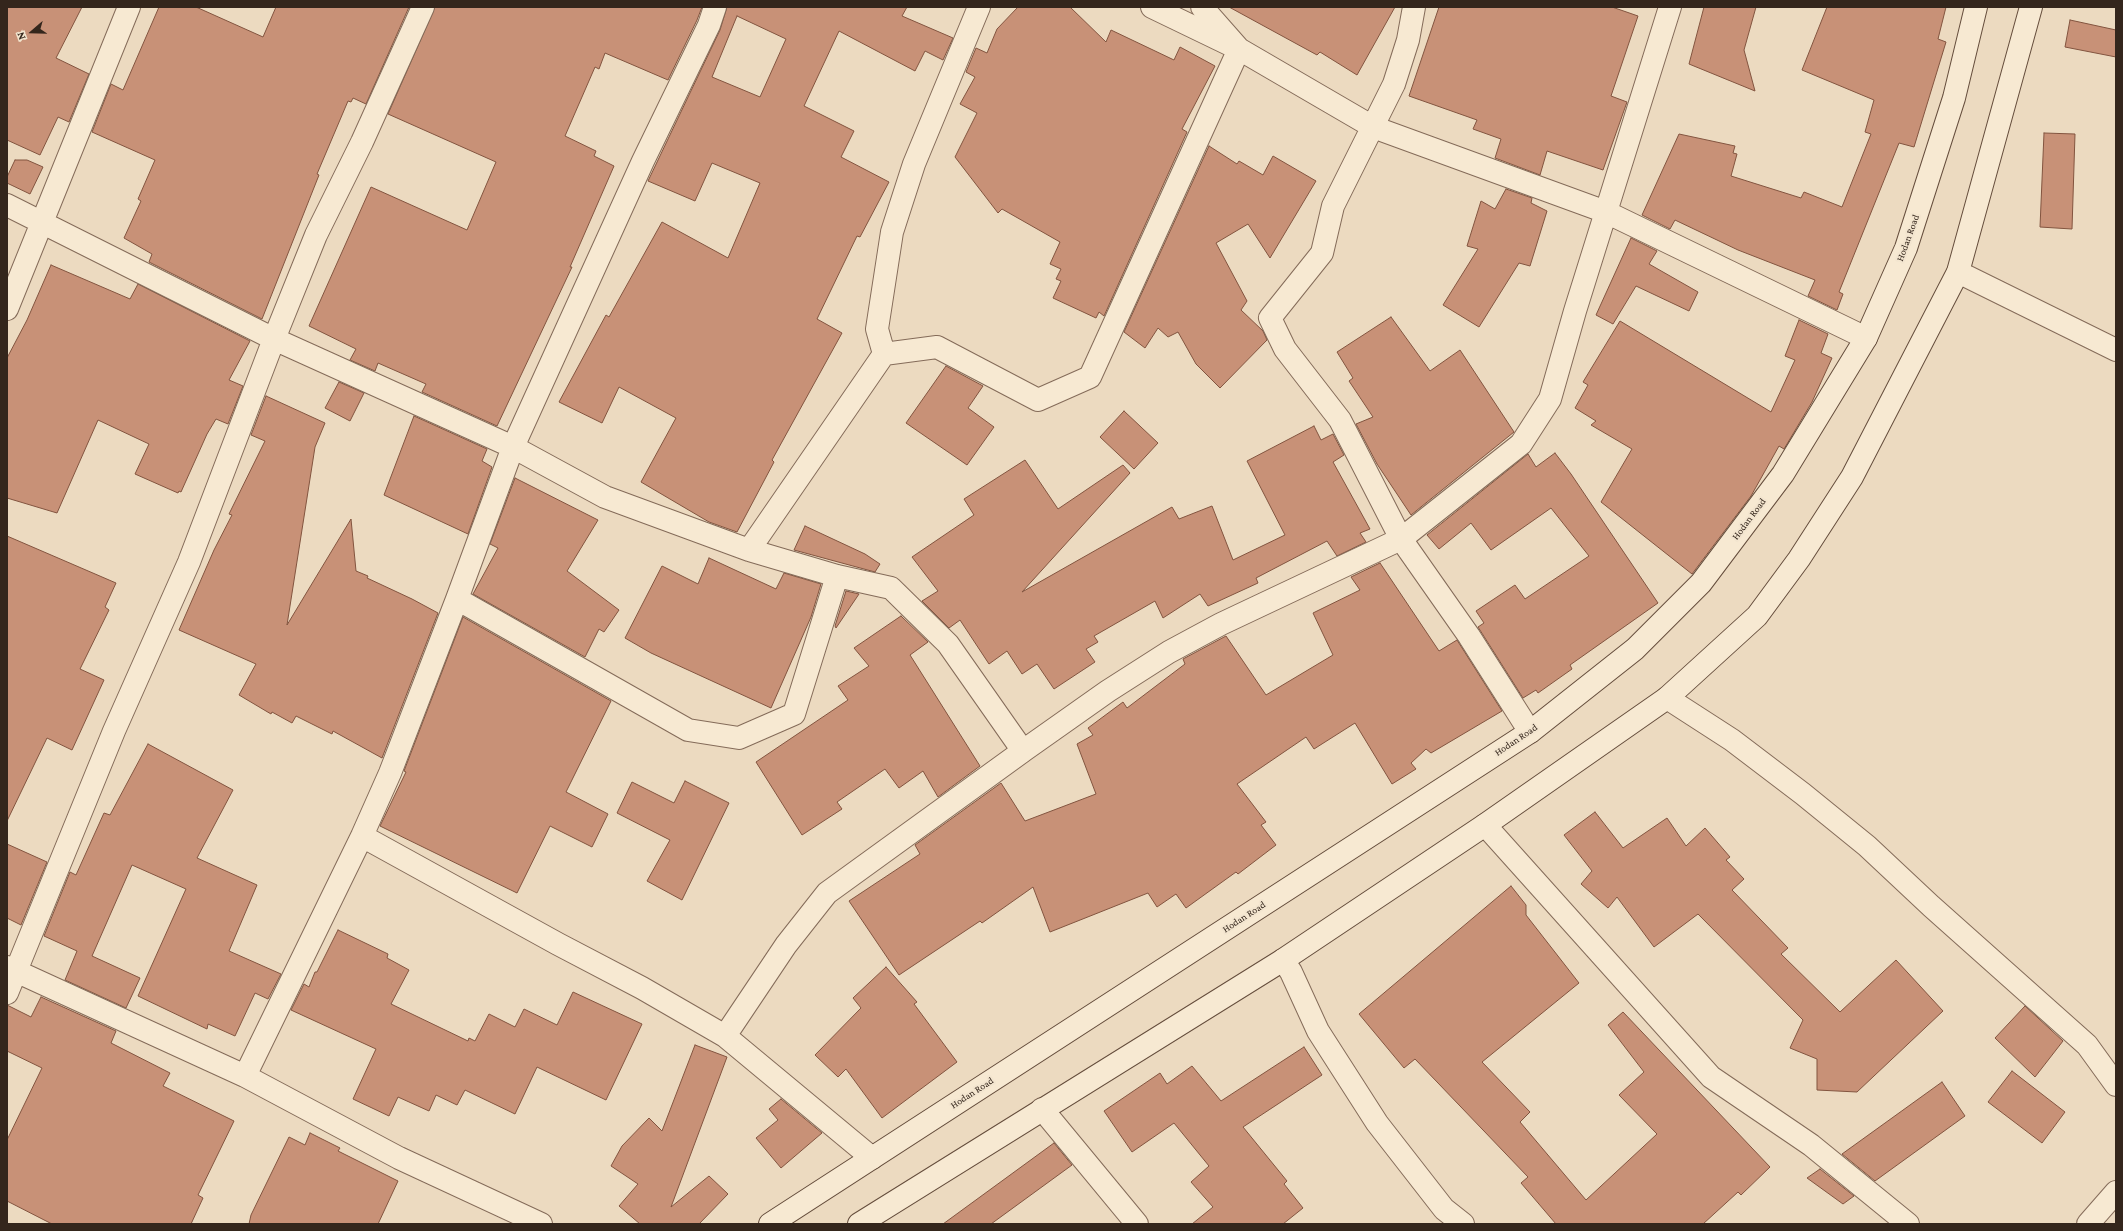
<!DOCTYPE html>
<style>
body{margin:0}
#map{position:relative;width:2123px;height:1231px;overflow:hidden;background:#ecdac0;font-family:"Crimson Pro",serif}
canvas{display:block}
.frame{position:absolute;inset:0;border:8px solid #34261c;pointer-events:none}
.north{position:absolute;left:12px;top:12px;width:40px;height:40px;-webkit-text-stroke:3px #f3e5cf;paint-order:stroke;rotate:250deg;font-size:11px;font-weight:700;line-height:16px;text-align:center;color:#34261c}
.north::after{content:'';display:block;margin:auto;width:14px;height:18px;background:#34261c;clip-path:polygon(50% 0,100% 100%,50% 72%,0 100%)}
</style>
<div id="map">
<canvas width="2123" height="1231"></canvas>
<div class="frame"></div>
<div class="north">N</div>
</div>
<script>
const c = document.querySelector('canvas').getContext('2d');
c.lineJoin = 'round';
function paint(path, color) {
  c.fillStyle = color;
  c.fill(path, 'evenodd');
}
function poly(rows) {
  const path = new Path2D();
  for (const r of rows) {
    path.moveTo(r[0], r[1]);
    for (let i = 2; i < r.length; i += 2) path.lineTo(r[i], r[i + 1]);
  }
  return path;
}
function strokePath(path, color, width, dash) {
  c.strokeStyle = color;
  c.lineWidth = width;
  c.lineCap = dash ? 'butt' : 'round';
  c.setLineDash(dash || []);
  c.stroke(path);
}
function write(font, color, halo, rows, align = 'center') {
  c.font = font + ' "Crimson Pro",serif';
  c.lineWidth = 4;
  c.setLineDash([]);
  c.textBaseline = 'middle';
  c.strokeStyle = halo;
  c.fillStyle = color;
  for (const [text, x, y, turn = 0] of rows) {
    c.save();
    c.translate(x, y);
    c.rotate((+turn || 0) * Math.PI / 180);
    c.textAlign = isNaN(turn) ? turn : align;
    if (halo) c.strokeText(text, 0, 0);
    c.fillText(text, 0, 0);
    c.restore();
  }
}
const building = poly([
 [7,7,82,7,56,58,89,74,69,122,58,117,40,155,7,140,7,7],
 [159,7,196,7,263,37,276,7,409,7,366,104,353,98,351,102,348,101,317,174,319,175,262,319,149,262,152,254,124,238,141,201,138,199,155,160,92,132,111,84,123,90,159,7],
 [435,7,702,7,697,20,668,80,605,53,599,69,595,67,565,136,596,151,594,156,614,166,570,267,572,267,497,426,422,392,426,384,378,363,375,371,350,360,356,349,309,326,371,187,467,230,496,162,388,114,435,7],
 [727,7,907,7,902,16,953,38,943,60,925,51,915,71,839,31,804,106,854,131,841,157,889,182,860,237,857,236,817,319,842,333,772,460,774,462,737,532,709,522,641,482,676,418,619,387,602,423,559,402,606,315,609,317,662,222,728,258,760,183,712,163,695,201,648,181,720,30,727,7],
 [737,16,786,39,760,97,712,77,737,16],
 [1018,7,1070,7,1106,42,1111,30,1174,60,1180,47,1215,66,1182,129,1187,132,1104,316,1099,312,1096,318,1053,298,1061,281,1056,279,1061,269,1050,264,1060,242,1002,209,998,213,955,157,977,113,960,104,975,77,966,72,976,48,987,53,997,29,1018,7],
 [1229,7,1395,7,1357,75,1320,52,1317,55,1229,7],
 [1439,7,1612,7,1638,16,1611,96,1627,102,1603,170,1547,151,1540,175,1495,158,1501,139,1473,129,1477,120,1409,96,1439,7],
 [1704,7,1756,7,1744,50,1755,91,1689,64,1704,7],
 [1827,7,1946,7,1938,39,1946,42,1914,147,1899,143,1839,292,1843,294,1837,310,1808,296,1815,280,1738,250,1675,220,1670,229,1642,215,1679,134,1735,146,1733,153,1737,154,1731,176,1801,198,1804,192,1842,207,1871,134,1865,132,1874,100,1802,70,1827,7],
 [2070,20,2116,30,2116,57,2065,47,2070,20],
 [2044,133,2075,134,2072,229,2040,227,2044,133],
 [1209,146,1237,164,1239,161,1263,175,1273,156,1316,181,1270,258,1248,224,1216,243,1247,301,1241,310,1263,331,1267,340,1220,388,1196,364,1178,332,1168,337,1158,328,1145,348,1124,332,1209,146],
 [15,160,27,160,43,167,30,194,7,183,7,177,15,160],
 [1506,189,1532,198,1531,203,1547,211,1530,266,1519,263,1479,327,1443,305,1478,249,1467,246,1481,201,1495,209,1506,189],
 [1631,238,1657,251,1649,264,1698,292,1689,311,1636,286,1613,324,1596,315,1631,238],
 [51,265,130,299,138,284,250,341,229,380,243,386,228,424,216,419,207,434,181,492,179,491,178,493,135,474,149,444,98,420,57,513,7,498,7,358,27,320,51,265],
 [1391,317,1430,371,1460,350,1514,432,1411,515,1377,464,1356,424,1373,417,1349,381,1353,378,1337,352,1391,317],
 [1799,320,1828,334,1821,353,1832,358,1812,402,1784,449,1779,446,1751,496,1692,574,1601,502,1632,449,1591,425,1596,421,1575,408,1588,385,1583,382,1620,321,1771,412,1795,360,1785,356,1799,320],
 [946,366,983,386,968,408,994,427,967,465,906,423,946,366],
 [339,382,364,393,350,421,325,408,339,382],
 [266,396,325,423,315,447,287,625,351,519,356,571,368,576,367,578,412,599,438,613,382,758,333,731,332,734,296,716,292,723,272,712,271,714,239,695,256,664,179,630,214,550,232,515,229,514,265,441,251,435,266,396],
 [1124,411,1158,443,1134,469,1100,437,1124,411],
 [414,416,487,449,482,461,492,467,468,534,384,495,414,416],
 [1314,426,1321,440,1333,434,1344,455,1333,462,1370,529,1360,533,1366,542,1337,556,1327,541,1256,578,1258,583,1208,606,1200,594,1163,618,1155,601,1094,636,1098,642,1086,649,1095,662,1054,689,1037,664,1022,674,1007,651,989,664,960,620,949,628,922,601,938,591,912,557,974,515,964,499,1025,460,1058,509,1123,465,1130,473,1022,592,1172,507,1179,519,1212,506,1233,560,1285,535,1247,461,1314,426],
 [1555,453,1571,474,1658,603,1570,665,1572,669,1538,693,1536,690,1523,698,1478,627,1484,623,1476,611,1515,585,1525,599,1589,556,1551,508,1491,550,1471,523,1439,549,1427,535,1528,454,1536,467,1555,453],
 [515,478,598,520,567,571,619,610,604,632,599,629,585,657,473,594,498,548,490,544,515,478],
 [805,526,865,554,880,564,875,572,794,550,805,526],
 [7,536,116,583,105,607,109,610,80,669,104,680,72,750,47,738,7,821,7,536],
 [709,558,776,589,784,573,821,584,811,617,771,708,651,653,625,638,662,566,698,584,709,558],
 [1380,563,1439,651,1457,640,1502,711,1431,753,1426,749,1411,763,1416,769,1392,784,1355,723,1314,749,1306,737,1237,784,1266,822,1261,825,1276,845,1238,874,1236,872,1186,908,1176,894,1157,907,1148,893,1050,932,1033,887,982,923,980,921,899,975,849,901,920,854,915,845,1001,783,1025,821,1096,794,1077,744,1093,735,1088,728,1123,702,1127,708,1185,664,1183,659,1226,636,1266,695,1333,655,1313,613,1360,590,1351,577,1380,563],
 [846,591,859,594,836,628,835,626,846,591],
 [901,616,928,642,910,655,980,766,938,797,923,771,899,788,885,769,837,802,842,809,802,835,756,762,848,700,838,686,869,666,854,648,901,616],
 [463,617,611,701,566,792,608,814,592,847,550,826,517,893,380,826,406,772,404,771,463,617],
 [148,744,233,790,197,858,257,885,229,951,281,974,268,999,255,993,235,1036,208,1024,207,1029,138,996,186,889,132,865,92,956,140,978,126,1008,65,980,77,951,44,936,70,872,76,875,104,813,110,815,148,744],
 [685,781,729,803,682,900,647,881,670,840,617,813,632,782,674,803,685,781],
 [1595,812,1623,848,1667,818,1686,846,1705,828,1730,857,1726,860,1744,879,1732,890,1788,948,1781,954,1840,1012,1896,960,1943,1011,1857,1092,1817,1090,1817,1059,1790,1048,1803,1020,1698,914,1654,947,1617,897,1608,908,1581,884,1592,871,1564,835,1595,812],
 [7,844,47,862,21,925,7,918,7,844],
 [1511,886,1526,905,1526,915,1579,983,1482,1062,1530,1112,1520,1122,1586,1200,1657,1134,1619,1095,1644,1072,1608,1025,1623,1012,1770,1167,1741,1195,1738,1192,1703,1224,1556,1224,1521,1183,1528,1177,1415,1059,1404,1068,1359,1014,1511,886],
 [338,930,388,954,387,958,409,970,391,1004,468,1041,469,1038,475,1041,489,1014,515,1027,524,1009,557,1025,573,992,642,1024,606,1100,537,1067,515,1114,465,1090,457,1105,436,1095,429,1111,398,1097,389,1116,353,1099,376,1049,291,1010,304,984,309,987,315,972,317,972,338,930],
 [886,967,917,1002,914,1004,957,1062,882,1118,846,1069,838,1077,815,1055,861,1008,853,998,886,967],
 [41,997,116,1031,111,1043,170,1073,163,1086,234,1121,198,1195,203,1198,191,1224,52,1224,7,1201,7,1140,42,1068,7,1051,7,1005,31,1017,41,997],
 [2025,1006,2063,1041,2035,1077,1995,1038,2025,1006],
 [695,1045,727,1057,671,1207,709,1176,728,1194,699,1224,640,1224,619,1206,638,1184,611,1166,622,1146,649,1118,662,1131,695,1045],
 [1304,1047,1322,1075,1243,1127,1287,1181,1284,1184,1303,1208,1283,1224,1192,1224,1213,1207,1191,1182,1209,1166,1174,1123,1132,1152,1104,1111,1160,1073,1167,1084,1192,1066,1221,1101,1304,1047],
 [2012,1071,2065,1112,2042,1143,1988,1102,2012,1071],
 [1942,1082,1965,1116,1875,1181,1842,1154,1942,1082],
 [781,1099,822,1133,781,1168,756,1138,778,1120,769,1109,781,1099],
 [310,1133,340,1148,338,1151,398,1181,378,1224,249,1224,251,1215,289,1137,305,1145,310,1133],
 [1054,1143,1072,1165,991,1224,943,1224,1054,1143],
 [1820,1169,1854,1196,1843,1204,1807,1178,1820,1169]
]);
const minor = poly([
 [715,7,709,25,643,161,513,447,605,497,749,550,837,576,891,588,948,644,1023,751,1108,691,1169,652,1221,624,1401,539,1521,444,1550,399,1575,311,1670,7],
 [1152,7,1239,49,1373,127,1606,212,1866,338],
 [1414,7,1408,40,1394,84,1333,206,1322,253,1270,318,1285,349,1340,420,1401,539,1469,636,1530,732],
 [7,205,274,339,513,447,457,599,390,773,362,836,245,1076],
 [1958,272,2116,350],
 [7,309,129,7],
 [884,354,937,347,1038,400,1090,377,1239,49,1202,7],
 [749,550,884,354,877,329,892,232,914,164,979,7],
 [457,599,688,730,739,738,794,714,837,576],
 [1667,698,1732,740,1803,794,1867,846,1931,906,2087,1045,2116,1085],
 [1485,825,1711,1077,1811,1145,1908,1224],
 [362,836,558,944,642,988,725,1036,872,1158],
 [1283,960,1291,972,1318,1031,1377,1123,1444,1209,1463,1224],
 [7,967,245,1076,399,1158,541,1224],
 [7,993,114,731,189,562,274,339,316,235,362,142,423,7],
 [725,1036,786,945,827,893,1023,751],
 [1042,1109,1137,1224],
 [2088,1224,2116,1192]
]);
const secondary = poly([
 [770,1224,1530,732,1635,649,1701,583,1783,474,1866,338,1906,248,1954,98,1976,7],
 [859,1224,1283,960,1485,825,1667,698,1757,616,1799,559,1852,477,1958,272,2031,7]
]);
const streetNames = [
 ["Hodan Road",1908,238,-70],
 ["Hodan Road",1749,519,-53],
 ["Hodan Road",1516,740,-34],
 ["Hodan Road",1244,917,-33],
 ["Hodan Road",972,1093,-33]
];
paint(building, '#c89177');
strokePath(building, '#82543f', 1);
strokePath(minor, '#846b59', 24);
strokePath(secondary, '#654d3c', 24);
strokePath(minor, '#f7e9d2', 22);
strokePath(secondary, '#f7e9d2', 22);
write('10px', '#34261c', '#f3e5cf', streetNames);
</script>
